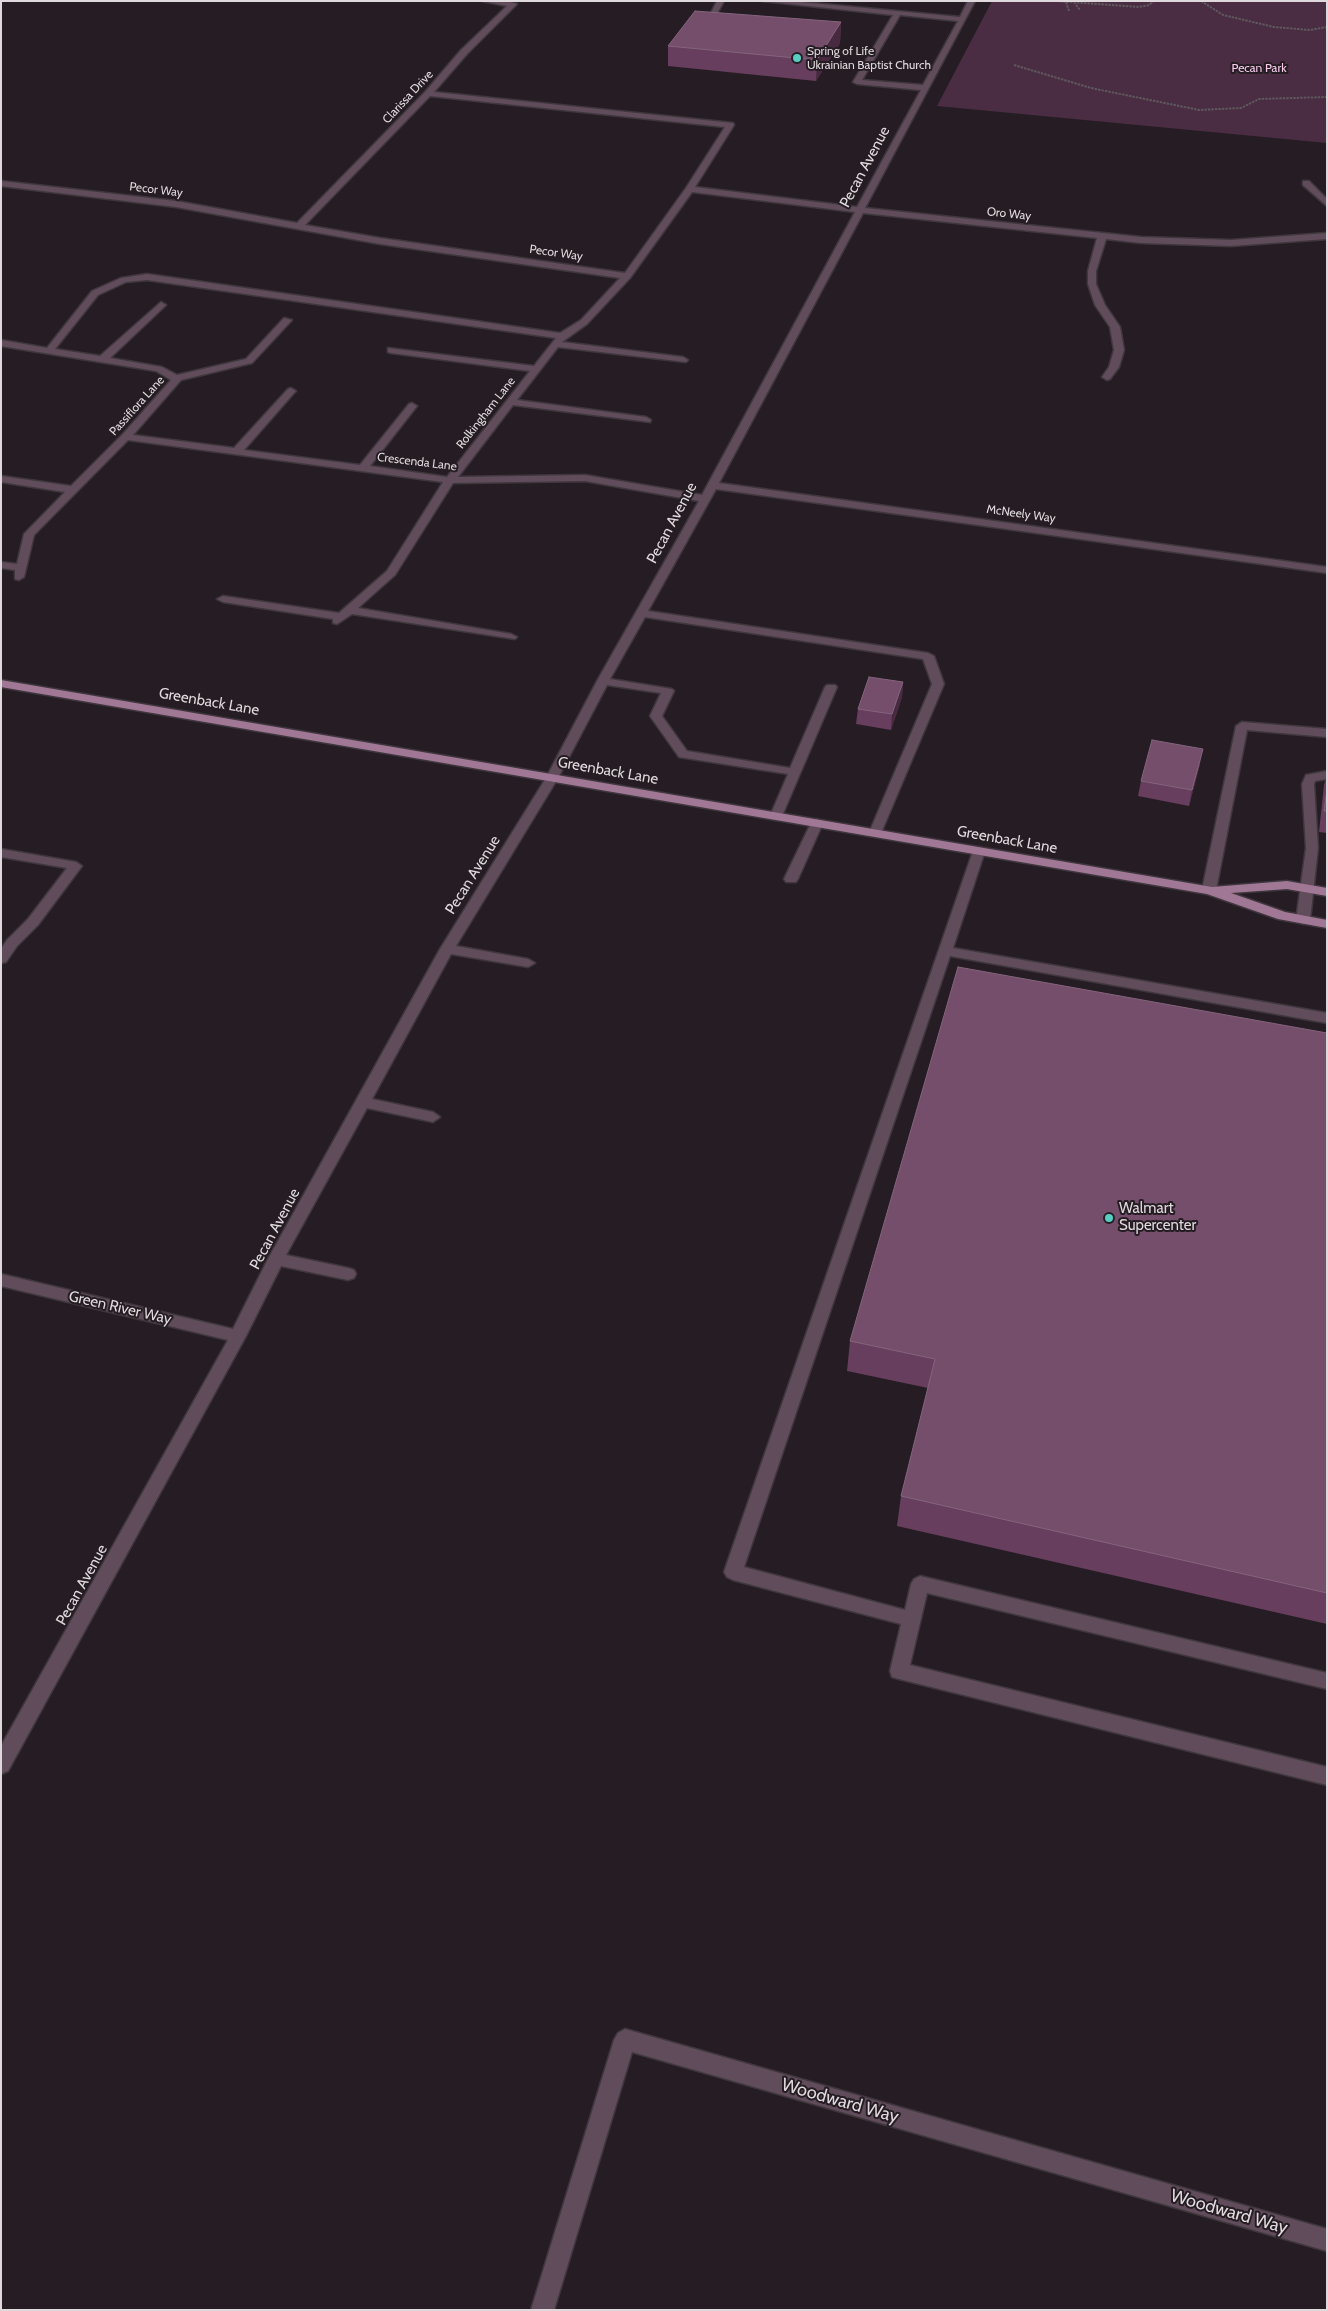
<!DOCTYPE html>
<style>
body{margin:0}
#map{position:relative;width:1328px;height:2311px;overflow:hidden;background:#251d23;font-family:Cabin,sans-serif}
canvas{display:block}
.frame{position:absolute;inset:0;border:2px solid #dfd9dd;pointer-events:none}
</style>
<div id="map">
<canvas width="1328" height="2311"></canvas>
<div class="frame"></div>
</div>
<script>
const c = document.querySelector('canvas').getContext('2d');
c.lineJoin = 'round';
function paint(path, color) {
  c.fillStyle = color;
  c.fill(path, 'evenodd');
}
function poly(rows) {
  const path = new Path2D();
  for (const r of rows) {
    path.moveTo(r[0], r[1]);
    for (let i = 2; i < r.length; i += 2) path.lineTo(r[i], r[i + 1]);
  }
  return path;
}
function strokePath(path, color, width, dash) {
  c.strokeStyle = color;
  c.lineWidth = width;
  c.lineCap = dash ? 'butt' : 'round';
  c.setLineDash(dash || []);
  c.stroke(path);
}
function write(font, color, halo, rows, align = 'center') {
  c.font = font + ' Cabin,sans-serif';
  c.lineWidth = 4;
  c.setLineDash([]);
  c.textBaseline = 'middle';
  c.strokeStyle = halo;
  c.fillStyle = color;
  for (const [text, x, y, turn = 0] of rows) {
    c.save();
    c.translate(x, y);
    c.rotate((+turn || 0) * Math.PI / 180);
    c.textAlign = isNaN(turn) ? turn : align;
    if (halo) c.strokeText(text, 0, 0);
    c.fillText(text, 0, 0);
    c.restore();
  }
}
const green = poly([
 [992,1,1327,1,1327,143,937,106]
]);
const path = poly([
 [1056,1,1139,7,1149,5,1154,1],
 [1201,1,1223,15,1274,27,1310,30,1327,27],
 [1066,2,1069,11],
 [1074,2,1080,10],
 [1014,65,1091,88,1199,110,1241,108,1259,99,1327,97]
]);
const minor = poly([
 [482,1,507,1,517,4,467,54,434,92,733,123,734,125,695,187,857,207,921,90,857,84,853,82,893,15,762,1,791,1,960,17,968,1,975,1,865,208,1141,237,1231,240,1327,233,1327,239,1231,246,1141,243,1106,239,1096,271,1096,284,1105,305,1120,327,1124,350,1119,367,1110,379,1107,380,1102,377,1109,367,1114,350,1110,327,1095,305,1088,284,1088,271,1097,238,863,213,719,483,1327,567,1327,573,716,489,648,611,928,653,934,656,944,684,881,833,875,837,869,833,932,684,923,659,645,617,610,679,672,689,674,691,662,716,687,751,790,768,825,687,827,685,835,685,837,687,782,816,776,820,770,816,788,774,679,757,650,716,661,693,607,685,558,778,456,946,528,959,535,963,528,967,451,954,372,1099,433,1112,440,1117,433,1122,367,1108,286,1255,348,1268,354,1270,356,1274,354,1278,348,1280,281,1266,246,1336,8,1771,1,1774,1,1746,228,1340,1,1286,1,1274,233,1329,268,1259,440,949,546,778,597,681,699,501,585,481,453,483,395,575,358,608,511,634,517,637,515,639,352,614,337,624,333,623,333,619,223,602,217,599,223,596,339,613,387,571,443,482,128,440,34,535,24,577,19,580,15,579,15,570,1,568,1,562,17,564,24,534,65,492,1,482,1,476,71,486,122,435,171,380,156,371,1,346,1,340,47,348,92,291,121,278,147,274,560,333,581,320,620,278,380,244,176,207,1,186,1,181,176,201,297,223,425,92,461,50,507,6,482,1],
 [900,15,958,21,923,85,862,80,900,15],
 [430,96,725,127,686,188,625,273,380,238,305,225,430,96],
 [692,192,855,212,702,495,585,475,458,477,513,405,650,422,651,420,646,417,517,400,558,347,686,362,688,360,683,357,562,342,587,324,630,278,692,192],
 [147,280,556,338,534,366,388,348,388,352,391,353,530,371,447,477,370,466,417,406,412,403,409,404,360,465,244,450,294,393,296,391,291,388,288,389,234,448,133,435,181,380,252,363,292,320,284,318,246,359,177,375,162,367,110,358,164,307,166,305,161,302,100,356,55,349,98,295,126,282,147,280],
 [717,1,724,1,715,17,709,17,717,1],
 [1303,181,1309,181,1327,199,1327,206,1303,185,1303,181],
 [1242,722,1327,729,1327,737,1247,730,1216,890,1209,894,1202,890,1236,726,1242,722],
 [1327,771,1327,779,1315,781,1314,784,1318,848,1310,920,1303,924,1296,920,1306,848,1302,784,1306,775,1327,771],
 [817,819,823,823,798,879,796,882,786,882,784,879,811,823,817,819],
 [979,847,985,851,953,948,1327,1013,1327,1023,950,956,744,1567,905,1610,911,1584,914,1579,920,1576,1327,1673,1327,1689,927,1593,910,1665,1327,1767,1327,1785,899,1679,892,1677,890,1671,901,1624,733,1580,727,1577,724,1572,973,851,979,847],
 [1,849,76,862,82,866,38,925,17,946,6,962,1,963,1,949,7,940,28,919,67,868,1,857,1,849],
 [625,2029,1327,2229,1327,2251,632,2052,554,2310,531,2310,614,2040,618,2033,625,2029]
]);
const major = poly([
 [1,680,1212,887,1287,881,1327,888,1327,896,1287,889,1231,893,1285,912,1327,920,1327,928,1278,919,1207,894,1,687,1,680]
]);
const wall = poly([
 [841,22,840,43,816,81,668,66,668,46],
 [903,682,902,697,891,730,856,724,858,709],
 [1200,764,1189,806,1138,796,1141,781],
 [1327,775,1327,833,1319,832,1324,785],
 [1327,1033,1327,1624,897,1526,901,1496,928,1388,847,1371,850,1341]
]);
const shadedWall = poly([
 [841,22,840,43,816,81,817,60],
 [903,682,902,697,891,730,892,714],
 [1203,749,1200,764,1189,806,1192,790]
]);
const building = poly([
 [695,11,841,22,817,60,668,46,695,11],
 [869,677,903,682,892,714,858,709,869,677],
 [1152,740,1203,749,1192,790,1141,781,1152,740],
 [1327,789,1327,811,1324,811,1327,789],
 [958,967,1327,1033,1327,1593,901,1496,935,1359,850,1341,958,967]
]);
const markers = [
 [797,58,5,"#57cec2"],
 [1109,1218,5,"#57cec2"]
];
const farPoinames = [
 ["Spring of Life",807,51],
 ["Ukrainian Baptist Church",807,65]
];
const farParknames = [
 ["Pecan Park",1259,68]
];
const farStreetnames = [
 ["Clarissa Drive",408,97,-47],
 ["Pecor Way",156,190,7],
 ["Oro Way",1009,214,6],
 ["Pecor Way",556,253,8],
 ["Passiflora Lane",137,406,-48],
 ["Rolkingham Lane",486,413,-52],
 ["Crescenda Lane",417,462,7],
 ["McNeely Way",1021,514,8]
];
const streetNames = [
 ["Pecan Avenue",865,167,-62],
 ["Pecan Avenue",672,523,-62],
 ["Greenback Lane",209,702,10],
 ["Greenback Lane",608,771,10],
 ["Greenback Lane",1007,840,10],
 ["Pecan Avenue",473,875,-58],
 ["Pecan Avenue",275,1229,-62],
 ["Green River Way",120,1308,13],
 ["Pecan Avenue",82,1585,-61]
];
const poiNames = [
 ["Walmart",1119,1209],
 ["Supercenter",1119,1226]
];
const nearStreetnames = [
 ["Woodward Way",840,2101,16],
 ["Woodward Way",1229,2212,16]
];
paint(green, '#4a2c43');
strokePath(minor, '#3f373d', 3);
strokePath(major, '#3f373d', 3);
strokePath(path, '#5e575c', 2, [2.5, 1]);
paint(minor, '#604c5b');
paint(major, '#a17796');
paint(wall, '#673e5e');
paint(shadedWall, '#472a40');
paint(building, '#744e6b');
strokePath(building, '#85647d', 1);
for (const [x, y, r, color] of markers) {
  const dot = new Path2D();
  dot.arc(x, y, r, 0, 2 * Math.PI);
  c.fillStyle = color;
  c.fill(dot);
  strokePath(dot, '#251d23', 2);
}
write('12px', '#dfd9dd', '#251d23', farPoinames, 'left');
write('12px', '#f7caeb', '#251d23', farParknames);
write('12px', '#dfd9dd', '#251d23', farStreetnames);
write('15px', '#dfd9dd', '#251d23', streetNames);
write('15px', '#dfd9dd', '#251d23', poiNames, 'left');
write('18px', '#dfd9dd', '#251d23', nearStreetnames);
</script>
